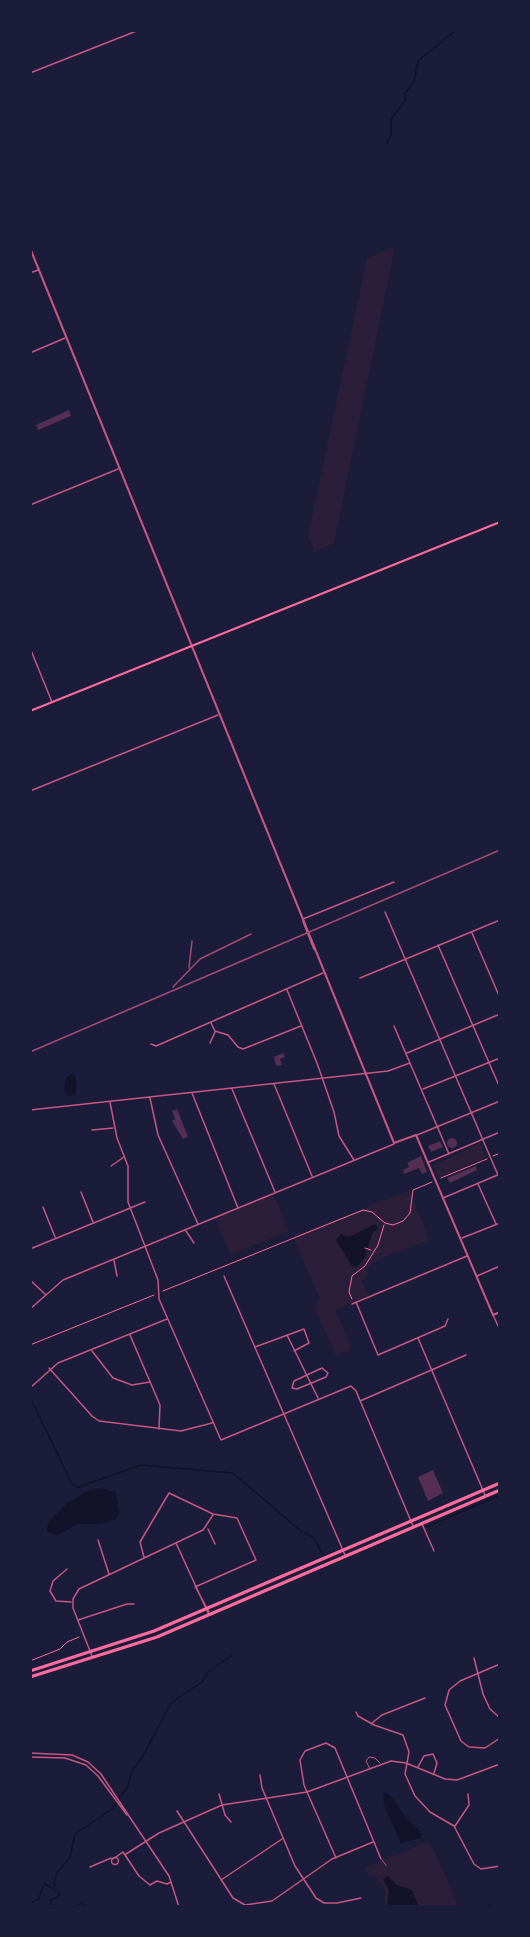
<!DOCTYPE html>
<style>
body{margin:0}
#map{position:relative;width:530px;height:1937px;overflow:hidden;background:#1b1b3a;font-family:Mulish,sans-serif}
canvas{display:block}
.frame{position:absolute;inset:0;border:32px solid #1b1b3a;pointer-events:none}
</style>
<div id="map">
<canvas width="530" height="1937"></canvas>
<div class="frame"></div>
</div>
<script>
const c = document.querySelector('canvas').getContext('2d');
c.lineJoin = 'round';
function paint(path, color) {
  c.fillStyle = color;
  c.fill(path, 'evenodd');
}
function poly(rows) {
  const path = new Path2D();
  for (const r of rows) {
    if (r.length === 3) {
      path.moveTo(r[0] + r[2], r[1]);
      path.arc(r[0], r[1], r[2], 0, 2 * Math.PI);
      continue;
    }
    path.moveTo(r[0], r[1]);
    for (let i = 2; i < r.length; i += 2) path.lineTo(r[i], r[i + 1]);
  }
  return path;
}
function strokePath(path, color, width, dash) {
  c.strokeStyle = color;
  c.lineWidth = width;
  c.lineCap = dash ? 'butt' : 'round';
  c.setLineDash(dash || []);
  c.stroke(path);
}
const green = poly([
 [395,247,334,543,314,552,308,536,367,258],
 [480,1143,486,1158,438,1178,433,1165],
 [410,1190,429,1240,375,1261,368,1267,367,1276,361,1280,369,1295,335,1310,352,1349,336,1356,315,1310,319,1297,293,1236],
 [273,1194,289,1231,230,1255,215,1218],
 [427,1842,432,1846,459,1907,384,1907,385,1893,382,1886,377,1879,368,1875,364,1868]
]);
const water = poly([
 [71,1074,75,1075,77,1084,76,1094,72,1096,67,1095,64,1089,66,1078],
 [375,1224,378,1228,372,1234,365,1257,357,1267,352,1266,336,1240,341,1234,349,1237],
 [99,1488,116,1492,119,1512,117,1518,100,1524,78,1524,57,1535,47,1532,48,1522,66,1504,87,1491],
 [383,1792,390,1795,406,1818,421,1832,421,1838,401,1843,384,1805],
 [388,1876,397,1885,412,1890,418,1905,387,1907,389,1891,383,1879]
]);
const stream = poly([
 [387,144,391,135,391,119,405,101,405,93,414,82,418,61,456,30],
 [30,1397,72,1484,76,1486,79,1487,141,1465,233,1473,301,1531,314,1538,322,1553],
 [426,1527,500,1495],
 [320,1575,321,1573],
 [54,1887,56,1874,70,1857,75,1834,112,1809,128,1786,132,1771,143,1756,171,1703,202,1682,208,1672,232,1655],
 [30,1903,39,1899,44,1883,60,1893,58,1897,50,1900,52,1905,68,1907],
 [76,1907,82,1902,87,1907],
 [485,1907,488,1905,498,1907]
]);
const building = poly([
 [69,410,71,416,38,430,36,425],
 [283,1053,285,1057,280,1059,282,1065,276,1066,274,1057],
 [177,1109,188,1137,183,1139,172,1121,175,1119,172,1111],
 [452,1143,5],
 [440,1141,443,1147,431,1152,428,1146],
 [421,1156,427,1172,422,1174,419,1168,404,1174,403,1170,409,1167,407,1163],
 [476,1166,477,1170,450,1183,447,1178],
 [433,1470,443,1493,428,1501,418,1477]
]);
const path = poly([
 [493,1156,500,1153],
 [441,1178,487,1159],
 [365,1248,371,1250],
 [163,1291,363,1210,372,1212,385,1223,393,1225,403,1221,410,1213,413,1190,432,1182],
 [352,1299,349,1292,352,1276,365,1266,378,1245,384,1225],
 [30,1345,154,1295],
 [30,1661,60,1649,67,1642,79,1637]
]);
const service = poly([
 [370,1769,366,1761,369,1757,375,1758,380,1763],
 [382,1860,386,1865]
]);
const minor = poly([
 [30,73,139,30],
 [30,273,38,270],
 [30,353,65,338],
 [30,505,118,469],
 [30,648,52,702],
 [30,791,218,715],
 [385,912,498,1175],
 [303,919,394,882],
 [472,933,500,998],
 [438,945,500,1088],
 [360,978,500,920],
 [287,990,317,1063,334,1112,339,1136,354,1160],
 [211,1023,215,1031,228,1035,238,1047,243,1049,301,1026],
 [394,1026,449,1154],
 [210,1043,215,1032],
 [151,1044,156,1046,323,973],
 [407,1053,500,1014],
 [274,1084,312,1176],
 [232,1089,275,1192],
 [423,1089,500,1058],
 [192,1093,238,1208],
 [150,1098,158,1135,198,1224],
 [110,1102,117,1138,128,1166,128,1202,158,1280,159,1299,221,1440,351,1386,356,1391,413,1526],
 [30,1110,388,1071,410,1063],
 [92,1130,113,1128],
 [417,1135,500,1101],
 [429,1162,500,1132],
 [111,1166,124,1157],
 [478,1184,496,1224],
 [81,1192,93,1222],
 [443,1198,500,1174],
 [43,1207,55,1237],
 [186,1231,194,1243],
 [462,1238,500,1223],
 [30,1249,145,1202],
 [114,1260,117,1276],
 [224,1276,345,1555],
 [477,1276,500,1266],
 [30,1280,45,1294],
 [356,1302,378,1355,445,1326,448,1319],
 [352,1304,467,1256],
 [30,1309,63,1280,394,1144],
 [493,1315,500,1330],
 [130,1335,160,1405,159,1429],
 [287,1335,318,1398],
 [418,1338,485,1495],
 [255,1347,304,1329,309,1343,294,1351],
 [92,1351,113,1378,132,1385,150,1382],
 [49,1368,92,1416,99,1421,181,1431,212,1423],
 [322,1368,328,1373,326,1377,297,1389,292,1388,294,1381,322,1368],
 [30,1388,58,1363,167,1319],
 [360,1401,466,1355],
 [422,1524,434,1551],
 [208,1529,215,1544],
 [98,1540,109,1574],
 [176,1543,209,1615],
 [144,1557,140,1542,169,1493,213,1514,237,1518,256,1560,195,1587],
 [67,1569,53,1581,50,1591,56,1601,71,1602],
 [196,1588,209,1612],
 [78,1620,127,1604,134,1604],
 [92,1656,73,1608,73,1599,79,1589,203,1530,213,1515],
 [474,1658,483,1694,490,1709,500,1718],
 [500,1664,460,1681,449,1690,445,1705,461,1741,469,1747,485,1748,500,1738],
 [356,1712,358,1716,374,1725,403,1735,409,1752,405,1774,415,1796,430,1812,454,1826,474,1864,481,1869,500,1866],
 [372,1723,382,1715,425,1698],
 [30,1753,72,1755,88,1762,101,1774,169,1876,179,1907],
 [30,1757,65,1758,86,1765,98,1776,127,1815],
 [418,1767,424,1756,433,1754,437,1763,434,1773],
 [260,1775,262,1788,295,1866,316,1898,324,1903,337,1903,361,1898],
 [219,1794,225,1815,231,1822],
 [177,1811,233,1898,245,1905,272,1901,332,1859,373,1842],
 [455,1826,469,1805,468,1794],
 [126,1854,159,1833,222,1805,307,1792,391,1761,406,1763,445,1779,457,1780,500,1764],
 [115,1861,3.5],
 [336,1858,304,1785,300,1760,305,1751,326,1743,335,1748,381,1859],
 [113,1859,123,1852,139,1876,150,1885,157,1881,167,1884,171,1882],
 [90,1867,111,1858],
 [221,1880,282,1839]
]);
const tertiary = poly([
 [30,248,394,1143,416,1135,493,1315,500,1312],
 [303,921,314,949]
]);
const secondary = poly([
 [30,711,500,522]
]);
const primary = poly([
 [30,1671,154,1631,500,1483],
 [30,1677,157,1637,500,1490]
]);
const rail = poly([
 [189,968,192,941],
 [173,987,200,959,251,934],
 [30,1052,500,850]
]);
paint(green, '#2a1e3b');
paint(water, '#12122b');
strokePath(stream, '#12122b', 1.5);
paint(building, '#542f53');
strokePath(path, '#ff6b9d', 1);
strokePath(service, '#c65784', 1);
strokePath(minor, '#c65784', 1.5);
strokePath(tertiary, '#c65784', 2);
strokePath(secondary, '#ff6b9d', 2);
strokePath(primary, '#ff6b9d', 3);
strokePath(rail, '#a44b75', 1.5);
</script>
